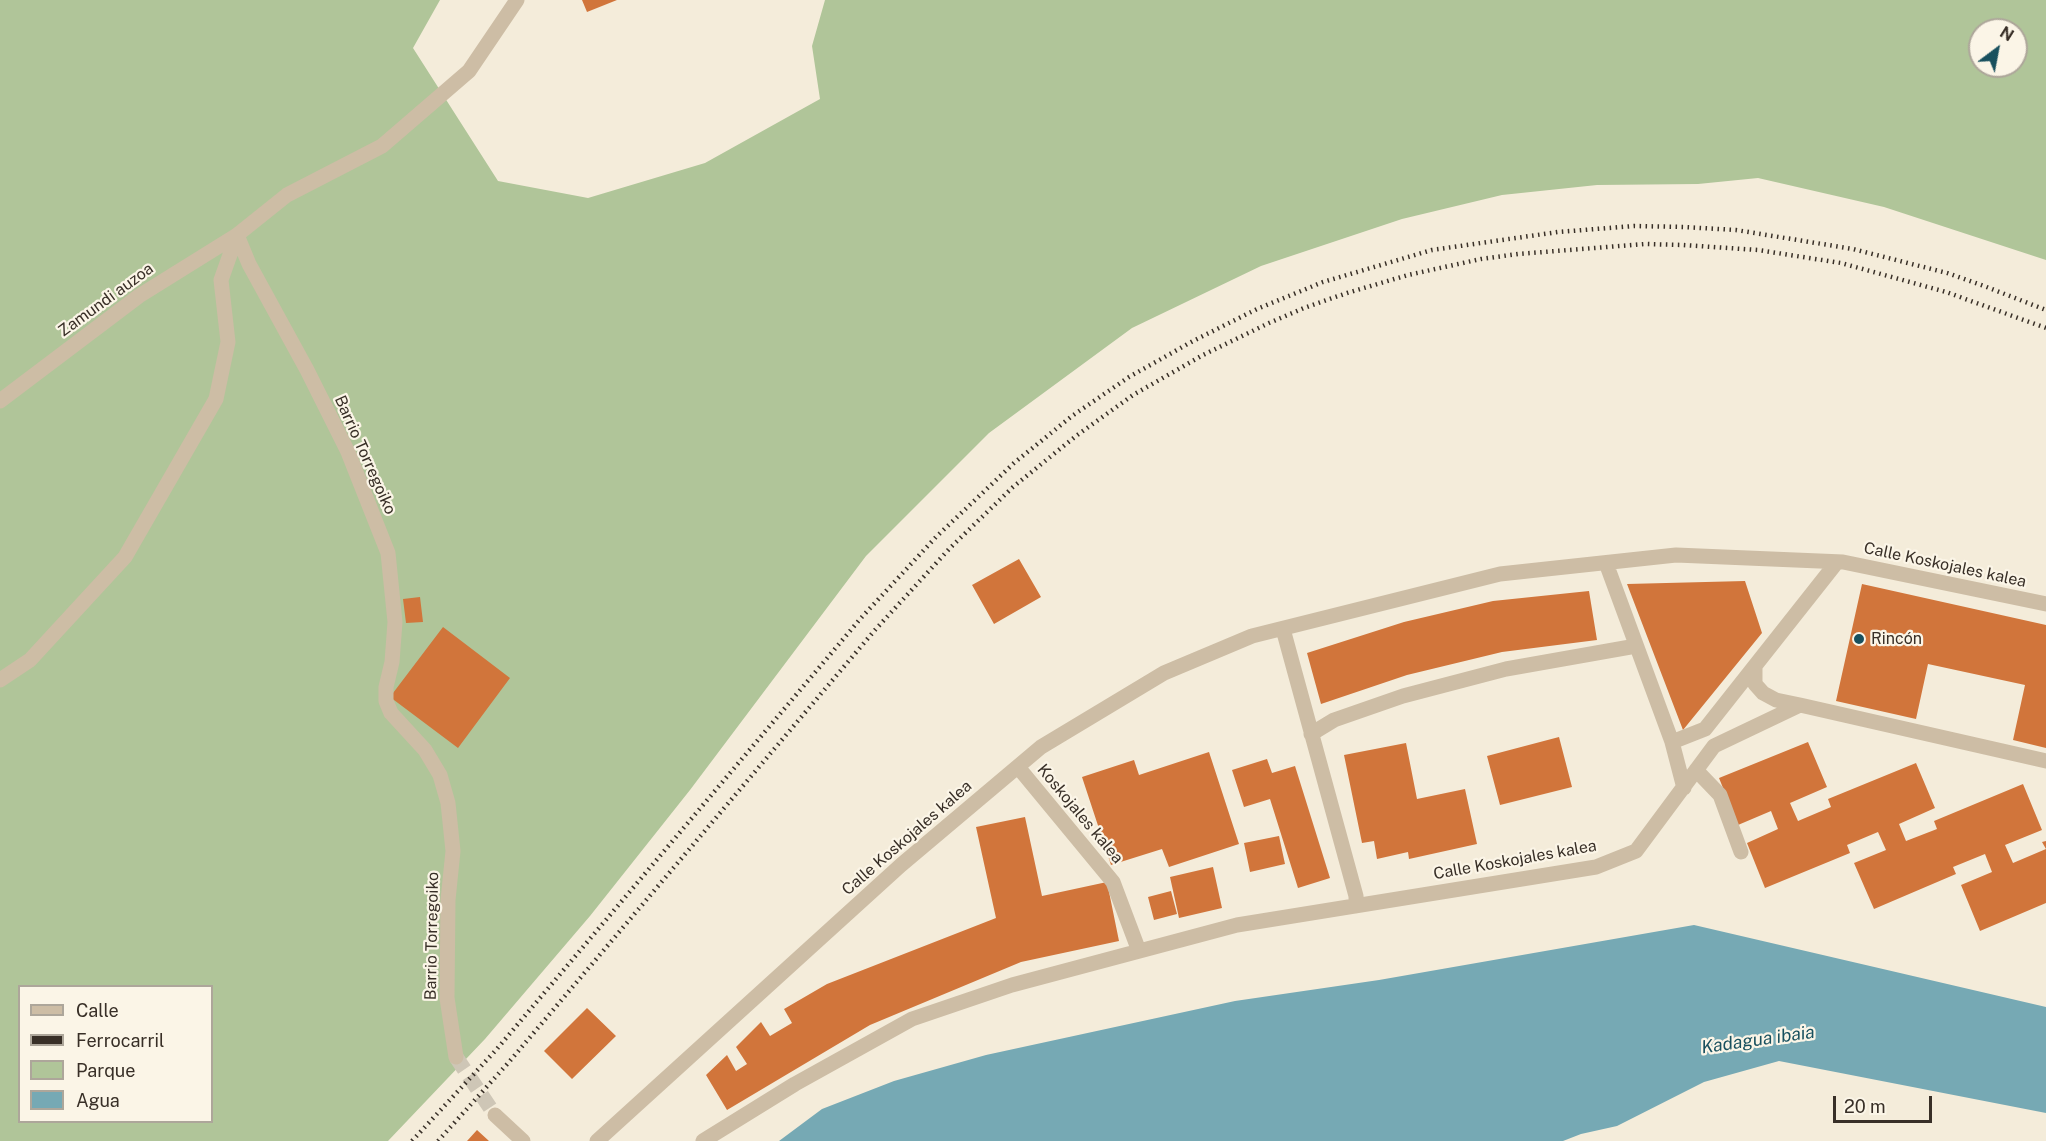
<!DOCTYPE html>
<meta charset="utf-8">
<style>
body{margin:0}
#map{position:relative;width:2046px;height:1141px;overflow:hidden;background:#f4ecda;font-family:"Public Sans",sans-serif}
canvas{display:block}
.legend{position:absolute;left:18px;top:985px;width:195px;height:138px;box-sizing:border-box;background:#fbf5e7;border:2px solid #ada69a;margin:0;padding:8px 10px;list-style:none;font-size:18px;color:#382f27}
.legend li{display:flex;align-items:center;gap:12px;height:30px}
.legend b{width:30px;border:2px solid #ada69a}
.north{position:absolute;left:1968px;top:18px;width:60px;height:60px;box-sizing:border-box;background:#fbf5e7;border:2px solid #ada69a;border-radius:50%;rotate:32deg;font-size:16px;font-weight:700;line-height:24px;text-align:center;color:#382f27}
.north::after{content:'';display:block;margin:auto;width:21px;height:27px;background:#18505e;clip-path:polygon(50% 0,100% 100%,50% 72%,0 100%)}
.scale{position:absolute;left:1833px;top:1096px;width:99px;height:27px;box-sizing:border-box;border:3px solid #382f27;border-top:0;padding-left:8px;font-size:18px;line-height:21px;white-space:nowrap;color:#382f27;-webkit-text-stroke:4px #fbf5e7;paint-order:stroke}
</style>
<div id="map">
<canvas width="2046" height="1141"></canvas>
<ul class="legend">
<li><b style="height:8px;background:#cdbda5"></b>Calle</li>
<li><b style="height:8px;background:#382f27"></b>Ferrocarril</li>
<li><b style="height:16px;background:#b0c599"></b>Parque</li>
<li><b style="height:16px;background:#76a9b4"></b>Agua</li>
</ul>
<div class="north">N</div>
<div class="scale">20 m</div>
</div>
<script>
const c = document.querySelector('canvas').getContext('2d');
c.lineJoin = 'round';
function paint(path, color) {
  c.fillStyle = color;
  c.fill(path, 'evenodd');
}
function poly(rows) {
  const path = new Path2D();
  for (const r of rows) {
    path.moveTo(r[0], r[1]);
    for (let i = 2; i < r.length; i += 2) path.lineTo(r[i], r[i + 1]);
  }
  return path;
}
function strokePath(path, color, width, dash) {
  c.strokeStyle = color;
  c.lineWidth = width;
  c.lineCap = dash ? 'butt' : 'round';
  c.setLineDash(dash || []);
  c.stroke(path);
}
function write(font, color, halo, rows, align = 'center') {
  c.font = font + ' "Public Sans",sans-serif';
  c.lineWidth = 4.5;
  c.setLineDash([]);
  c.textBaseline = 'middle';
  c.strokeStyle = halo;
  c.fillStyle = color;
  for (const [text, x, y, turn = 0] of rows) {
    c.save();
    c.translate(x, y);
    c.rotate((+turn || 0) * Math.PI / 180);
    c.textAlign = isNaN(turn) ? turn : align;
    if (halo) c.strokeText(text, 0, 0);
    c.fillText(text, 0, 0);
    c.restore();
  }
}
const green = poly([
 [0,0,440,0,413,48,498,181,588,198,705,163,820,99,812,46,825,0,2046,0,2046,260,1884,207,1758,178,1698,184,1597,185,1502,195,1402,219,1261,266,1132,328,989,433,866,556,690,790,590,916,485,1039,388,1141,0,1141],
 [1980,30,2016,30,2016,66,1980,66],
 [20,986,212,986,212,1122,20,1122]
]);
const water = poly([
 [1694,925,2046,1007,2046,1113,1779,1061,1704,1082,1617,1126,1581,1134,1563,1141,779,1141,822,1109,894,1081,986,1055,1235,1001,1379,980]
]);
const building = poly([
 [582,0,617,0,587,12],
 [1019,559,1041,597,994,624,972,585],
 [1745,581,1762,633,1683,730,1627,584],
 [1862,584,2046,625,2046,748,2013,740,2025,685,1928,664,1916,719,1836,701],
 [1589,591,1597,640,1502,652,1407,675,1321,704,1307,653,1404,622,1493,601],
 [420,597,423,622,406,623,403,599],
 [443,627,510,678,458,748,390,697],
 [1559,737,1572,787,1500,805,1487,756],
 [1808,742,1827,787,1790,803,1798,821,1831,807,1828,799,1916,763,1935,808,1899,824,1906,841,1937,829,1934,821,2023,784,2042,830,2005,845,2013,863,2046,849,2042,842,2046,841,2046,903,1980,931,1961,885,1992,872,1985,854,1953,867,1956,874,1874,909,1854,863,1886,850,1878,832,1847,845,1850,853,1765,888,1747,843,1778,829,1771,811,1738,825,1719,778],
 [1406,743,1417,799,1465,789,1477,844,1409,859,1408,852,1377,859,1374,841,1362,843,1344,755],
 [1209,752,1239,844,1169,867,1162,849,1111,865,1082,777,1134,760,1139,775],
 [1267,759,1272,773,1295,766,1330,878,1298,888,1270,799,1244,807,1232,770],
 [1025,817,1042,896,1107,882,1119,941,1021,962,870,1025,727,1110,706,1075,727,1055,736,1071,747,1064,736,1047,761,1022,770,1036,792,1023,784,1009,827,984,996,918,976,827],
 [1279,836,1285,864,1250,872,1244,843],
 [1213,867,1222,908,1179,918,1170,877],
 [1171,891,1177,914,1154,920,1148,897],
 [587,1008,616,1036,572,1079,544,1051],
 [477,1130,489,1141,467,1141]
]);
const minorTunnel = poly([
 [456,1057,495,1115]
]);
const minor = poly([
 [237,235,249,264,307,370,348,452,388,553,395,622,392,662,386,687,386,701,391,713,425,750,440,775,448,803,453,851,448,900,447,998,456,1057],
 [0,401,139,296,237,235,287,195,382,146,469,71,517,0],
 [1606,563,1672,742,1684,788],
 [1283,629,1356,896,1356,906],
 [1755,666,1755,684,1763,693,1776,700,1800,705],
 [0,680,30,660,125,557,216,399,228,342,221,280,237,235],
 [1311,734,1334,720,1403,696,1506,669,1636,646],
 [1672,742,1705,729,1837,562],
 [1018,767,1113,882,1139,951],
 [1696,770,1720,795,1741,852],
 [495,1115,523,1141],
 [597,1141,901,865,1041,747,1164,673,1252,636,1500,574,1676,555,1843,562,2046,604],
 [703,1141,795,1084,912,1019,1012,985,1237,925,1596,867,1636,851,1714,746,1800,705,2046,761]
]);
const rail = poly([
 [412,1141,496,1050,861,618,936,537,1014,463,1072,416,1129,377,1193,341,1257,309,1323,282,1432,250,1558,232,1634,226,1684,227,1736,230,1853,249,1947,273,1984,286,2046,310],
 [438,1141,509,1062,875,630,950,548,1013,487,1076,436,1133,395,1203,355,1269,323,1304,308,1347,293,1408,275,1481,259,1518,254,1645,244,1683,245,1758,250,1841,263,1946,292,2046,328]
]);
const markers = [
 [1859,639,6,"#18505e"]
];
const streetNames = [
 ["Zamundi auzoa",106,300,-36],
 ["Barrio Torregoiko",365,455,66],
 ["Calle Koskojales kalea",1945,565,12],
 ["Koskojales kalea",1080,814,50],
 ["Calle Koskojales kalea",907,838,-41],
 ["Calle Koskojales kalea",1515,860,-10],
 ["Barrio Torregoiko",432,936,-89]
];
const poiNames = [
 ["Rincón",1871,639]
];
const waterNames = [
 ["Kadagua ibaia",1758,1040,-8]
];
paint(green, '#b0c599');
paint(water, '#76a9b4');
paint(building, '#d1753b');
strokePath(minorTunnel, '#cec6b6', 15, [15, 8]);
strokePath(minor, '#cdbda5', 15);
strokePath(rail, '#382f27', 4.5, [1.5, 4.5]);
for (const [x, y, r, color] of markers) {
  const dot = new Path2D();
  dot.arc(x, y, r, 0, 2 * Math.PI);
  c.fillStyle = color;
  c.fill(dot);
  strokePath(dot, '#fbf5e7', 2);
}
write('16px', '#382f27', '#fbf5e7', streetNames);
write('16px', '#382f27', '#fbf5e7', poiNames, 'left');
write('italic 18px', '#18505e', '#fbf5e7', waterNames);
</script>
